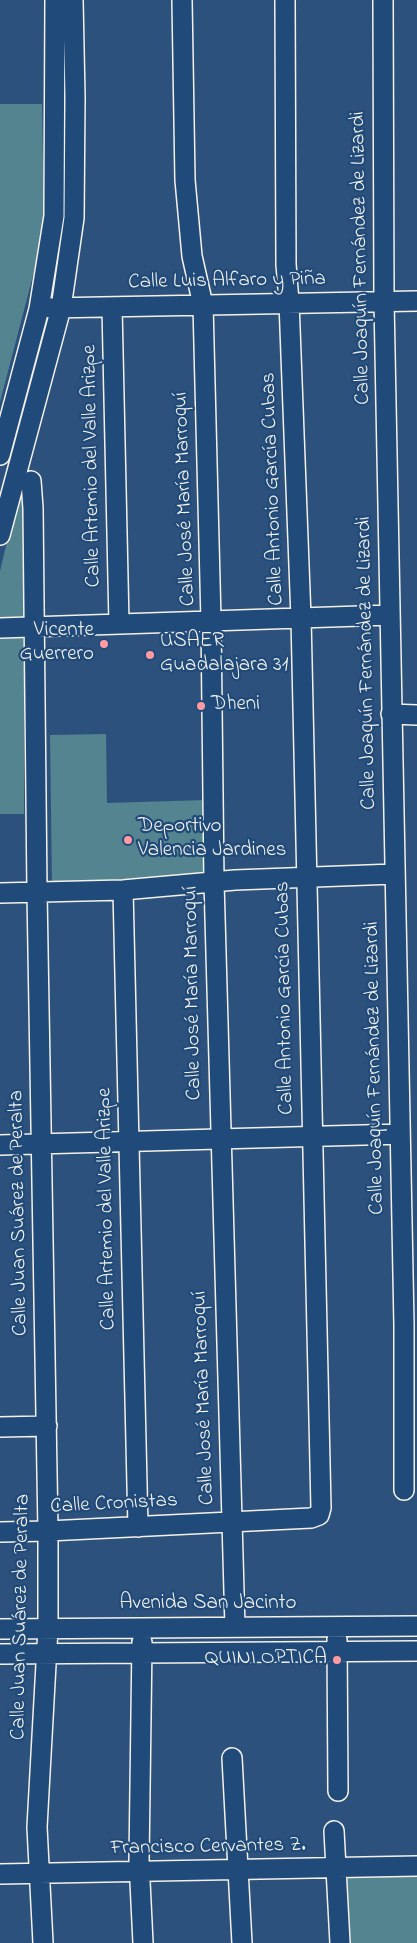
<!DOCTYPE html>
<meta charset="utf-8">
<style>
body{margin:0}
canvas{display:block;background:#2d517d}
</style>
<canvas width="417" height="1943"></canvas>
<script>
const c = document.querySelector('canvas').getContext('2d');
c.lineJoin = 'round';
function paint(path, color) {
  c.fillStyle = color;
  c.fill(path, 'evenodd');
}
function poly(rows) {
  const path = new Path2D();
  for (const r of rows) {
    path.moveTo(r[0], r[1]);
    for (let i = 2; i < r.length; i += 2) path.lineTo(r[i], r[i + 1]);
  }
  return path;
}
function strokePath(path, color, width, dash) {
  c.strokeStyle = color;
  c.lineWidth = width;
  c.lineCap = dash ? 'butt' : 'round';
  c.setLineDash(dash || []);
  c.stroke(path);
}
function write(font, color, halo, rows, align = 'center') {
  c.font = font + ' "Indie Flower",sans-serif';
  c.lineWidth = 4.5;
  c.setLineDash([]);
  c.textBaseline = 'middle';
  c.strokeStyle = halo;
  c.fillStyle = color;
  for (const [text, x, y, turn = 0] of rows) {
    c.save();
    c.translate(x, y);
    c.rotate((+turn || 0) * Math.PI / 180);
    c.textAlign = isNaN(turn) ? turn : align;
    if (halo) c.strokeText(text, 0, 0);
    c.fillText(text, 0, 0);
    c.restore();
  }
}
const green = poly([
 [0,104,42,104,44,226,41,245,0,402],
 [19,492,28,509,27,619,0,619,0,571],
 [0,635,24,636,24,814,0,814],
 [106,734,107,803,205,800,205,877,52,886,50,735],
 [417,1872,417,1943,347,1943,344,1874]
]);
const minor = poly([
 [182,0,185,180,192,256,203,305,211,621,214,882,235,1627],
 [383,0,384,301,404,1325,404,1490],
 [112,307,119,624],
 [50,308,417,301],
 [0,455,39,309,54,216,55,0],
 [31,481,33,508,37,892,48,1531,48,1628,37,1827,43,1943],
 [0,535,61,308,74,218,75,97,73,0],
 [0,628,390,615],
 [391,714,417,715],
 [123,890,138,1527],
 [0,893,123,890,235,880,394,874],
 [0,1145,400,1134],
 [0,1427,47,1426],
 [0,1532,48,1531,311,1518,319,1515,321,1508,301,618,289,302,286,264,285,0],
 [0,1629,417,1626],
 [337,1639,338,1791],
 [142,1642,139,1861,143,1943],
 [0,1654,417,1651],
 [232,1758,242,1943],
 [334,1831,340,1943],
 [0,1874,417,1866]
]);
const markers = [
 [104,644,5,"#ff9aa2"],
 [150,655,5,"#ff9aa2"],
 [201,706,5,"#ff9aa2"],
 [128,840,5,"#ff9aa2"],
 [337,1660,5,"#ff9aa2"]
];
const streetNames = [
 ["Calle Joaquín Fernández de Lizardi",362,258,-91],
 ["Calle Luis Alfaro y Piña",227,282,-1],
 ["Calle Artemio del Valle Arizpe",93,466,-91],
 ["Calle Antonio García Cubas",274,489,-92],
 ["Calle José María Marroquí",186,499,-92],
 ["Calle Joaquín Fernández de Lizardi",368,663,-91],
 ["Calle José María Marroquí",194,993,-91],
 ["Calle Antonio García Cubas",286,998,-91],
 ["Calle Joaquín Fernández de Lizardi",376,1068,-91],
 ["Calle Artemio del Valle Arizpe",108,1209,-91],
 ["Calle Juan Suárez de Peralta",20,1213,-91],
 ["Calle José María Marroquí",205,1398,-92],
 ["Calle Cronistas",114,1505,-3],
 ["Avenida San Jacinto",208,1605],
 ["Calle Juan Suárez de Peralta",22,1617,-89],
 ["Francisco Cervantes Z.",208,1848,-1]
];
const poiNames = [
 ["Vicente",94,632,"right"],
 ["Guerrero",94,656,"right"],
 ["USAER",160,643],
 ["Guadalajara 31",160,667],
 ["Dheni",211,706],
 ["Deportivo",138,828],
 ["Valencia Jardines",138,852],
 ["QUINI OPTICA",327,1660,"right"]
];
paint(green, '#53848f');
strokePath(minor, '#f4f1e8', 22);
strokePath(minor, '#1f4a7a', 19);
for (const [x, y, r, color] of markers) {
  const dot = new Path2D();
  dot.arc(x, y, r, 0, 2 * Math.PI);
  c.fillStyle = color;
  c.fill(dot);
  strokePath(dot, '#1f4a7a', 2);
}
write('21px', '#f4f1e8', '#1f4a7a', streetNames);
write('21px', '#f4f1e8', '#1f4a7a', poiNames, 'left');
</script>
